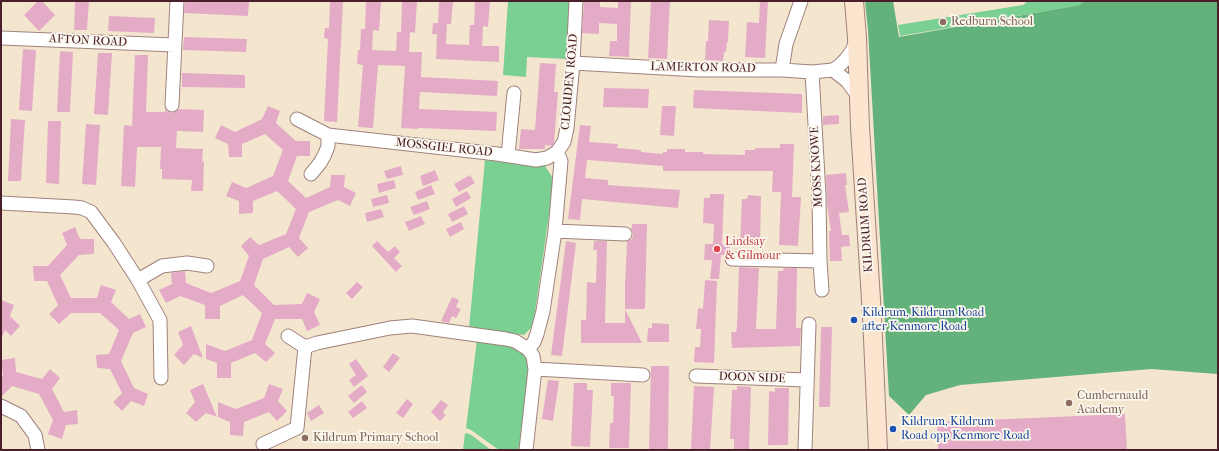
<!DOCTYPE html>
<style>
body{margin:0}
#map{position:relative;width:1219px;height:451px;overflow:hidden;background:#f4e6ce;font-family:"IM FELL French Canon",serif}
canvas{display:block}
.frame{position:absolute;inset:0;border:2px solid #4a1f2b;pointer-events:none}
</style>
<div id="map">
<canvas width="1219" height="451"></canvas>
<div class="frame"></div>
</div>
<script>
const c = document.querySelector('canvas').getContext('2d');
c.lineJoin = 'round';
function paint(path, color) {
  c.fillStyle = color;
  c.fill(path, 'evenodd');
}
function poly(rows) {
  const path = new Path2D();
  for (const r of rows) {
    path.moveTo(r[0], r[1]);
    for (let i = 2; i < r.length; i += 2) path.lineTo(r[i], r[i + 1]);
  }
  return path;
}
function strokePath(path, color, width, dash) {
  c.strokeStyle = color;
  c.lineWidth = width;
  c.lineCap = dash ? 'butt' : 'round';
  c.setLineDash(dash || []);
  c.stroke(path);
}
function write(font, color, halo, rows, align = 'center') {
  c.font = font + ' "IM FELL French Canon",serif';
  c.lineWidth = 3.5;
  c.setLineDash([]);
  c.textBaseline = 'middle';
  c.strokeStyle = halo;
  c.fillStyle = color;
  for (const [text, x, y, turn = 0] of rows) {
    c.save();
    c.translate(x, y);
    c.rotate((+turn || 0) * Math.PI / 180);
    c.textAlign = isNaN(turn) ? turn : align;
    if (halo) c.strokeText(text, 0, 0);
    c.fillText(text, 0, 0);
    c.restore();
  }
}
const green = poly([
 [508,1,570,1,567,59,527,57,526,77,503,75],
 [1028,1,1084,1,1081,5,900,36,898,25,1023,5],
 [485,160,545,166,554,180,533,326,524,335,469,328],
 [477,340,518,347,527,357,530,365,520,450,499,450,471,430,466,428],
 [465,433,470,434,491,450,463,450]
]);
const forest = poly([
 [865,1,893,1,899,37,1080,5,1084,1,1218,1,1218,374,1151,369,960,385,926,395,909,415,889,396,868,30]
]);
const building = poly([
 [38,1,42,1,55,15,39,31,24,15],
 [75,1,89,1,87,30,74,30],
 [185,1,249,2,248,16,184,13],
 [330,1,343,1,337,122,324,121,328,39,324,38,325,28,329,28],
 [366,1,381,1,379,31,373,30,372,50,396,51,397,32,401,32,402,1,417,1,415,33,410,32,409,52,422,52,421,77,498,81,497,96,420,92,419,109,497,112,496,131,418,128,418,129,401,128,405,66,378,65,373,128,358,127,363,65,357,64,358,50,360,50,361,29,365,29],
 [439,1,453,1,451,24,447,24,446,44,469,45,470,25,474,25,475,1,490,1,488,27,483,26,482,46,499,46,499,62,436,59,437,34,432,34,433,23,438,23],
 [584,1,600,1,600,7,618,8,618,1,631,1,629,57,609,56,610,41,617,41,617,24,599,23,599,34,582,33],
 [651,1,670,1,667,59,648,58],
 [760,1,768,1,765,58,745,57,747,22,759,23],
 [109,16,155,18,154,33,108,31],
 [709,20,729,21,728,42,727,42,726,52,724,52,723,61,705,60,706,41,708,41],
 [184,37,247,39,246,52,183,50],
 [23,49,36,50,32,111,19,110],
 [60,51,73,52,70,112,57,112],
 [98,53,112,53,108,115,94,114],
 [135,55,148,55,146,112,165,112,165,109,168,112,172,113,179,109,204,110,203,132,177,131,176,148,203,149,202,163,204,160,203,191,191,191,192,180,162,179,162,169,160,169,161,147,137,147,135,187,121,186,124,125,132,126],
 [540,63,556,64,554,92,558,92,554,143,552,146,545,145,545,149,519,149,521,129,535,130],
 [182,73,245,75,245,88,182,87],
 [604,88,649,89,648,108,603,107],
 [694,90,802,94,802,113,693,108],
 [268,106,280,111,276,123,296,141,310,141,310,156,297,156,288,181,306,198,330,187,331,175,345,175,344,187,356,193,350,206,338,200,309,212,299,238,308,248,298,257,289,247,263,259,254,285,274,305,302,304,307,293,320,299,314,312,320,325,307,331,302,319,275,319,265,344,275,353,266,362,255,353,231,363,231,378,217,378,217,363,206,359,206,344,225,351,252,340,262,313,243,295,220,306,220,319,205,319,205,305,180,296,166,303,159,290,172,284,171,273,185,271,186,283,211,293,228,286,240,281,249,256,241,246,250,237,259,245,286,234,296,209,277,191,253,201,253,213,239,214,239,201,226,196,232,182,246,188,273,176,283,150,265,134,242,144,242,157,229,157,228,144,215,138,221,125,235,132,262,119],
 [662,106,676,106,674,136,660,135],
 [839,115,839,124,823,125,823,116],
 [11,119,25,120,21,181,8,181],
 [48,121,61,121,59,184,46,183],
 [86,124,100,125,96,185,82,184],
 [580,125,591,126,589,142,618,144,617,148,641,150,641,152,663,154,663,152,667,152,667,149,685,149,685,152,703,152,703,154,745,155,745,150,755,150,755,148,780,148,780,144,794,144,792,197,801,197,798,246,779,245,781,192,772,192,773,171,663,171,663,166,587,160,585,178,608,180,608,185,680,190,678,208,582,199,580,220,568,219],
 [401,166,403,175,387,179,384,171],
 [435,170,439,180,423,186,420,176],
 [846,173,847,185,845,185,849,212,839,213,842,235,849,235,850,246,841,247,842,261,830,261,829,231,831,231,827,204,826,175],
 [470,175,475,183,459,192,454,184],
 [394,180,396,188,379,193,377,184],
 [431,185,435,194,418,200,415,192],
 [467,191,471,198,456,207,452,199],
 [710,194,724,194,722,244,730,245,729,252,725,255,721,255,719,279,710,279,712,260,704,260,705,244,713,244,714,224,703,223,704,198,710,198],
 [387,195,389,203,373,207,371,199],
 [748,195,761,196,760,244,740,244,742,199,747,199],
 [427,201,430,209,414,215,410,207],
 [464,206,468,214,452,222,448,214],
 [381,209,384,217,367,222,365,213],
 [421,216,425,224,409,231,405,222],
 [461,222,464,229,450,237,446,229],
 [632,224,647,224,645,309,625,309,642,343,581,343,581,320,586,320,587,282,596,283,597,250,593,250,594,241,607,241,605,323,625,323,625,284,627,241,632,239,633,235,632,231,630,228,632,228],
 [75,227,80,239,94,239,94,254,79,255,60,275,71,298,97,298,101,285,116,290,111,302,129,319,140,314,146,327,133,333,121,361,134,388,148,394,144,406,131,401,122,411,113,402,122,393,110,369,97,368,96,355,109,354,119,330,100,313,71,313,59,324,49,314,58,305,47,281,34,281,33,266,48,266,67,245,62,233],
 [377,241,388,252,395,246,400,252,394,258,402,266,396,272,372,246],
 [566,241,576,243,562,356,551,355],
 [739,267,759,268,756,329,776,329,778,271,783,271,784,268,797,268,796,328,801,328,800,346,732,348,731,332,736,332,737,327],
 [705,280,717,281,714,363,694,362,695,347,700,347,701,329,696,329,698,308,703,309],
 [357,282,363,287,352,299,346,293],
 [452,297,459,300,456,307,461,309,456,318,452,316,449,323,441,321],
 [1,300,14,305,10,316,20,326,11,336,5,330,2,337,1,337],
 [652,323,669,324,669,342,647,342,648,328,652,328],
 [191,326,203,358,194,354,184,365,174,355,183,345,178,332],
 [821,327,832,327,830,407,819,407],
 [393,353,400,358,389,372,383,367],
 [15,358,16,372,42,379,50,369,60,378,52,389,64,412,77,410,78,424,66,425,62,439,48,434,53,420,39,394,12,386,1,397,1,378,3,375,1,360],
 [356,359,368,376,354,387,349,380,356,375,349,364],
 [651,366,669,366,668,450,649,449],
 [548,380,559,381,553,421,542,419],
 [574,383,587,383,587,390,593,390,590,447,571,446],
 [611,383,631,383,629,448,609,448,610,423,613,423,614,396,611,396],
 [203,384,217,417,206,413,196,422,186,413,195,402,190,390],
 [269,384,283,389,278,401,287,411,277,421,269,412,244,422,243,436,230,435,230,422,218,417,218,402,236,409,264,398],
 [362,385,367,392,354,403,348,396],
 [694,386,714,387,710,450,691,450],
 [737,386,751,387,749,450,734,450,734,439,730,439,732,390,737,390],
 [775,388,789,388,788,445,768,445,769,391,775,392],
 [407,399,413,404,403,418,396,413],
 [441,400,448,405,443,412,446,415,440,421,431,412],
 [362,401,367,408,353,418,348,412],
 [319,405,324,413,311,421,307,413],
 [1125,414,1127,450,938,450,937,422]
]);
const street = poly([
 [1,38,174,45],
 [573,63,699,70,782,70,812,72,833,70,847,81,859,97],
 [782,70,786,44,801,1],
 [833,70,839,66,846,59,852,51,856,41],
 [812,72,819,195,820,261,822,290],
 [172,105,177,1],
 [297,119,328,135,497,154,536,160,547,158,557,152],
 [508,155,514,93],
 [311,174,320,163,325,154,328,146,328,135],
 [1,203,74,207,82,208,91,212,114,243,138,280,160,320,161,378],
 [555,231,625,234],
 [732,259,820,261],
 [138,280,162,266,187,263,207,266],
 [288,336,305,347],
 [535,369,643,375],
 [696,376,807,380],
 [1,406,21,416,35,435,38,450],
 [263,444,297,428,305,347,317,343,390,328,412,326,506,339,515,341,528,349],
 [526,450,535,369,533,356,528,349,534,342,537,334,543,311,555,231,561,161,557,152,564,142,567,128,573,63,576,1],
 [805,450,809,324]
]);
const secondary = poly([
 [854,1,857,38,860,127,872,316,878,450]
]);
const markers = [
 [943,22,4,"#8d6e63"],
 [717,249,4,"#e0444e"],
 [854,320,4,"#1a4fb4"],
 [1069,403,4,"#8d6e63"],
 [893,429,4,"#1a4fb4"],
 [305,438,4,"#8d6e63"]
];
const educationNames = [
 ["Redburn School",951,22],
 ["Cumbernauld",1077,396],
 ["Academy",1077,410],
 ["Kildrum Primary School",313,438]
];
const streetNames = [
 ["AFTON ROAD",88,41,3],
 ["LAMERTON ROAD",703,68,1],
 ["CLOUDEN ROAD",570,82,-85],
 ["MOSSGIEL ROAD",444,148,6],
 ["MOSS KNOWE",817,167,-93],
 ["KILDRUM ROAD",866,225,-94],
 ["DOON SIDE",752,378,2]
];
const healthNames = [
 ["Lindsay",725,242],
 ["& Gilmour",725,256]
];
const transitNames = [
 ["Kildrum, Kildrum Road",862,313],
 ["after Kenmore Road",862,327],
 ["Kildrum, Kildrum",901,422],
 ["Road opp Kenmore Road",901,436]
];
paint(green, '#7acf92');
paint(forest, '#63b27c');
paint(building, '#e4abc7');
strokePath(street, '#9f827c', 15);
strokePath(secondary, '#9f827c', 20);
strokePath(street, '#fff', 13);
strokePath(secondary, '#fce5cf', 18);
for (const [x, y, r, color] of markers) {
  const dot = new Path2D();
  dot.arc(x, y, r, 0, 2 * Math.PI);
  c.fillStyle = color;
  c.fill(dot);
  strokePath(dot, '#fbf7ec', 1.5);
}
write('12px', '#785e54', '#fbf7ec', educationNames, 'left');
write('12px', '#4a1f2b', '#fbf7ec', streetNames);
write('12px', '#be3a42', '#fbf7ec', healthNames, 'left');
write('12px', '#164399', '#fbf7ec', transitNames, 'left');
</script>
